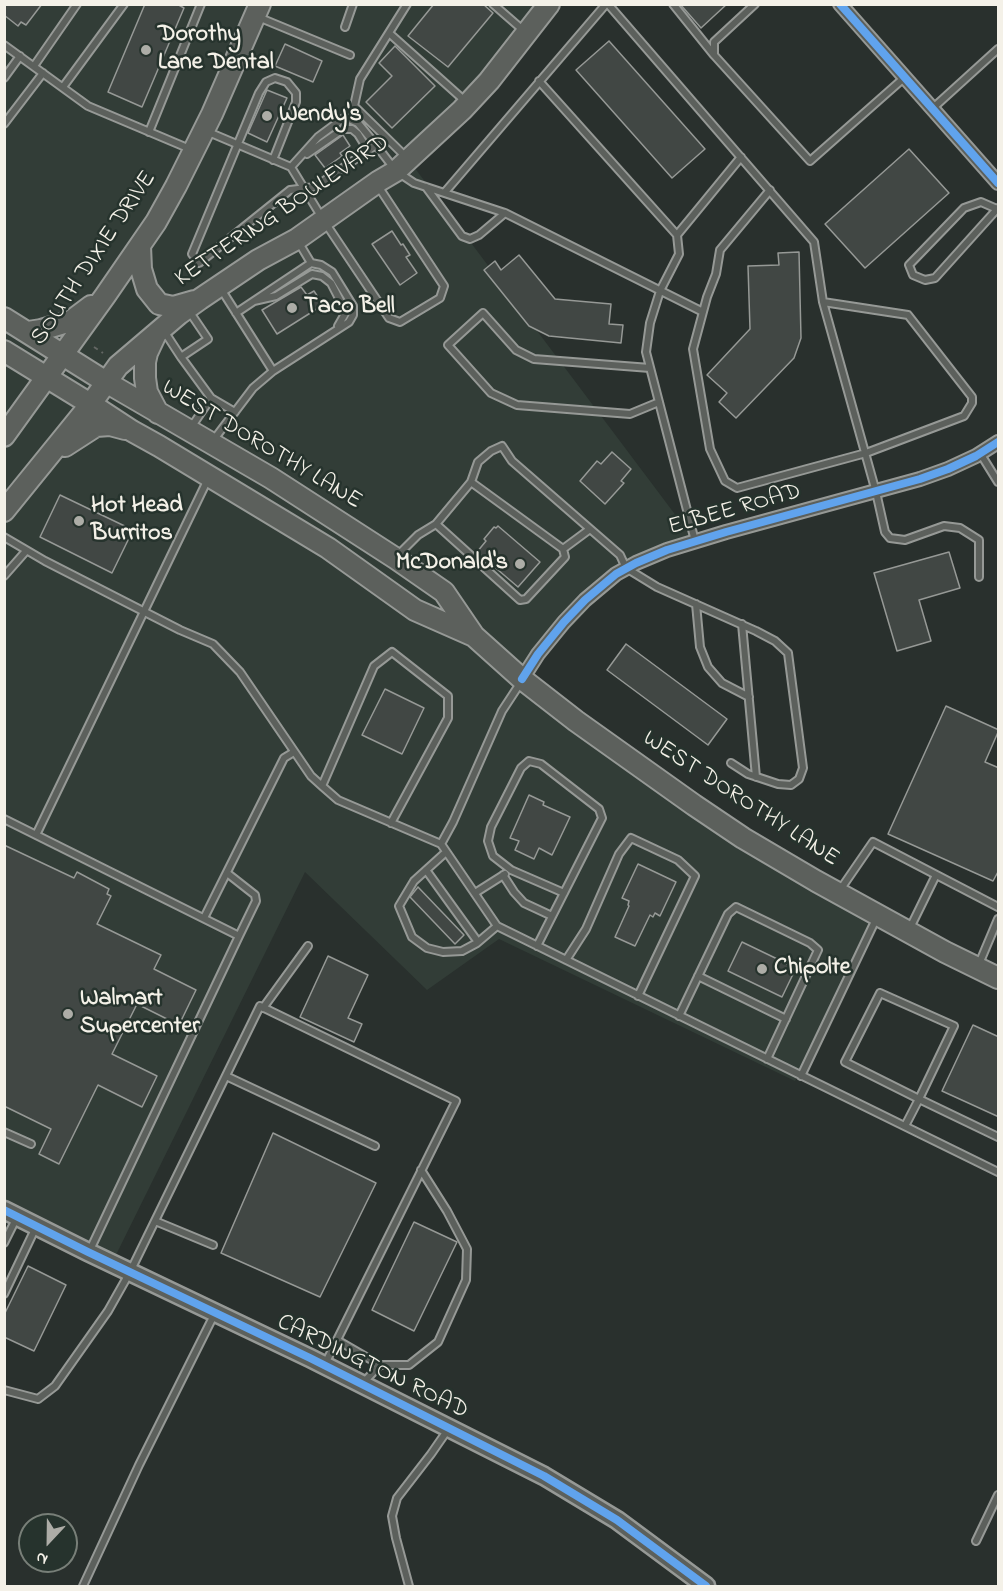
<!DOCTYPE html>
<style>
body{margin:0}
#map{position:relative;width:1003px;height:1591px;overflow:hidden;background:#29302d;font-family:"Indie Flower",sans-serif}
canvas{display:block}
.frame{position:absolute;inset:0;border:6px solid #f4f1e8;pointer-events:none}
.north{position:absolute;left:18px;top:1513px;width:60px;height:60px;box-sizing:border-box;background:#26332d;border:2px solid #787f78;border-radius:50%;rotate:202deg;font-size:16px;font-weight:700;line-height:24px;text-align:center;color:#f4f1e8}
.north::after{content:'';display:block;margin:auto;width:21px;height:27px;background:#adada7;clip-path:polygon(50% 0,100% 100%,50% 72%,0 100%)}
</style>
<div id="map">
<canvas width="1003" height="1591"></canvas>
<div class="frame"></div>
<div class="north">N</div>
</div>
<script>
const c = document.querySelector('canvas').getContext('2d');
c.lineJoin = 'round';
function paint(path, color) {
  c.fillStyle = color;
  c.fill(path, 'evenodd');
}
function poly(rows) {
  const path = new Path2D();
  for (const r of rows) {
    path.moveTo(r[0], r[1]);
    for (let i = 2; i < r.length; i += 2) path.lineTo(r[i], r[i + 1]);
  }
  return path;
}
function strokePath(path, color, width, dash) {
  c.strokeStyle = color;
  c.lineWidth = width;
  c.lineCap = dash ? 'butt' : 'round';
  c.setLineDash(dash || []);
  c.stroke(path);
}
function write(font, color, halo, rows, align = 'center') {
  c.font = font + ' "Indie Flower",sans-serif';
  c.lineWidth = 5;
  c.setLineDash([]);
  c.textBaseline = 'middle';
  c.strokeStyle = halo;
  c.fillStyle = color;
  for (const [text, x, y, turn = 0] of rows) {
    c.save();
    c.translate(x, y);
    c.rotate((+turn || 0) * Math.PI / 180);
    c.textAlign = isNaN(turn) ? turn : align;
    if (halo) c.strokeText(text, 0, 0);
    c.fillText(text, 0, 0);
    c.restore();
  }
}
const built = poly([
 [4,5,546,5,408,159,695,541,626,568,523,679,837,893,877,915,795,1081,499,939,427,990,305,872,112,1263,5,1210]
]);
const building = poly([
 [4,4,42,4,26,25,21,22,18,26,4,15,4,4],
 [145,4,177,4,184,8,142,107,108,92,145,4],
 [434,4,483,4,493,13,448,67,408,36,434,4],
 [680,4,727,4,701,28,680,4],
 [609,41,705,149,672,178,576,70,609,41],
 [285,44,322,61,313,82,275,66,285,44],
 [395,46,435,86,392,128,366,102,392,76,379,63,395,46],
 [267,90,287,98,267,142,248,133,267,90],
 [343,135,350,146,340,153,342,156,325,168,315,155,343,135],
 [909,149,949,193,865,268,825,224,909,149],
 [392,231,401,245,403,244,410,255,406,257,417,273,400,285,372,244,392,231],
 [799,252,801,338,794,358,736,418,719,402,727,393,707,375,750,329,748,266,779,265,778,253,799,252],
 [519,255,555,299,611,304,609,324,623,325,621,343,549,336,529,326,484,270,495,261,501,270,519,255],
 [301,287,307,295,314,291,323,305,277,334,262,310,301,287],
 [612,452,631,469,621,481,624,483,605,504,580,481,597,461,601,464,612,452],
 [60,495,133,530,112,573,40,537,60,495],
 [498,526,540,562,518,587,477,552,486,541,484,539,494,527,496,528,498,526],
 [949,552,960,588,919,600,931,641,897,651,874,573,949,552],
 [626,644,727,719,708,745,607,670,626,644],
 [385,689,424,708,402,754,362,735,385,689],
 [946,706,999,730,985,762,999,768,999,870,993,881,888,834,946,706],
 [529,795,544,802,543,805,570,817,552,855,539,848,534,859,515,850,519,841,510,838,529,795],
 [4,845,74,878,77,872,109,889,107,894,111,896,97,924,161,955,154,969,196,990,179,1025,137,1004,112,1054,157,1076,142,1107,98,1085,59,1164,39,1154,51,1129,4,1106,4,845],
 [638,864,676,882,660,916,655,913,653,917,650,915,635,946,615,937,629,906,628,905,629,901,622,898,638,864],
 [418,887,464,935,455,944,410,897,418,887],
 [742,942,796,968,782,997,728,971,742,942],
 [328,956,368,975,348,1018,362,1024,354,1042,300,1017,328,956],
 [973,1025,999,1037,999,1117,942,1091,973,1025],
 [273,1133,376,1183,320,1297,221,1253,273,1133],
 [414,1222,457,1242,414,1331,372,1310,414,1222],
 [28,1266,66,1285,34,1351,4,1337,4,1315,28,1266]
]);
const path = poly([
 [94,347,103,353]
]);
const service = poly([
 [493,4,524,31],
 [608,4,814,242,823,302,876,492,885,532,890,538,905,540,944,526,960,528,979,540,979,577],
 [673,4,714,55],
 [755,4,714,42,714,55,810,161,905,77],
 [258,17,350,55],
 [345,27,353,4],
 [389,33,465,101],
 [4,45,88,106,190,149],
 [34,66,77,4],
 [4,78,20,56],
 [539,81,677,235,679,254,660,291,650,323,646,352,695,541],
 [63,87,124,4],
 [933,108,998,49],
 [4,124,43,73],
 [206,131,291,167,324,221,389,318,400,322,440,298,444,286,378,186],
 [149,132,201,4],
 [307,154,343,129,352,129,358,134,368,150],
 [406,157,354,106,360,79,407,4],
 [273,160,296,102,296,93,287,82,275,78,266,82,259,93,192,254,199,263,290,190,315,187,376,145,396,171,414,183,505,213,703,312],
 [291,167,318,137,345,117,358,123,376,145],
 [426,187,462,236,470,239,479,235,505,213],
 [770,190,720,250,716,274,707,297,693,349,710,449,725,481,737,488,866,453,964,416,972,403,972,397,908,315,823,302],
 [445,192,606,4],
 [997,209,981,202,964,208,909,265,913,275,925,280,935,278,998,208],
 [677,235,741,157],
 [254,301,276,296,312,274,322,276,331,283,346,312,338,326],
 [236,313,311,263],
 [164,331,181,357,208,339,189,311],
 [181,357,211,398],
 [650,368,534,359,516,350,483,313,448,345,491,393,517,405,630,414,659,402],
 [273,371,349,322,353,315,353,306,332,272,321,265,311,263,299,243],
 [190,429,211,398,235,412],
 [212,442,253,388,273,371,221,289],
 [980,453,998,482],
 [436,524,520,600,526,599,565,557,563,549,471,482],
 [4,537,45,561,180,630,213,644,240,672,311,776,322,786,338,800,441,844,453,822,502,711,521,682],
 [563,549,590,529],
 [398,555,418,535,436,524,471,482,478,462,491,451,502,446,512,461,620,555,626,568,657,587,756,631,775,641,788,653,803,768,799,779,791,785,778,784,748,774,731,763],
 [4,576,26,551],
 [696,604,700,647,708,667,722,683,749,697],
 [742,624,756,777],
 [322,786,374,666,392,652,448,696,448,718,391,823],
 [4,819,239,936,89,1252],
 [36,835,208,479],
 [441,844,497,926,998,1172],
 [446,852,414,881,399,906,412,937,427,948,443,952,462,951,477,943,497,926],
 [426,870,478,942],
 [227,873,255,895,256,901,239,936],
 [503,875,514,892,524,903,552,916],
 [840,890,873,842,998,907],
 [475,893,505,874],
 [204,918,284,758,294,752],
 [910,928,936,875],
 [537,946,602,818,599,809,541,764,529,761,521,768,491,827,488,841,493,856,511,870,564,893],
 [566,960,586,929,619,854,631,838,678,860,695,876,638,996],
 [979,964,998,919],
 [698,976,786,1019],
 [880,993,954,1026,919,1099,845,1062,880,993],
 [263,1008,308,946],
 [679,1016,728,914,736,907,810,943,818,950,767,1059],
 [226,1076,375,1146],
 [801,1076,877,917],
 [905,1126,919,1099,998,1137],
 [4,1132,31,1144],
 [155,1221,213,1245],
 [4,1243,17,1217],
 [4,1294,36,1227],
 [337,1340,380,1365],
 [363,1383,380,1365,409,1365,438,1342,466,1280,467,1249,447,1211,421,1170],
 [4,1390,38,1399,55,1386,108,1311,130,1272,260,1006,456,1101,325,1364],
 [976,1541,998,1495],
 [83,1586,139,1465,215,1313],
 [409,1586,396,1538,392,1516,397,1498,431,1454,449,1428]
]);
const minor = poly([
 [840,4,998,183],
 [522,679,538,654,564,622,585,600,616,574,636,563,667,550,726,532,920,479,948,469,976,456,998,442]
]);
const tertiary = poly([
 [4,1210,88,1252,310,1358,544,1476,617,1520,706,1586]
]);
const primary = poly([
 [140,246,141,269,147,289,159,304,173,307,194,301],
 [4,318,106,382,271,478,395,558,444,592,474,636,522,679,576,721,694,805,743,838,816,881,945,952,998,978],
 [28,332,41,330,71,321,91,306],
 [155,336,147,353,145,362,145,378,147,392,158,413],
 [4,351,100,410,132,431,159,446,328,548,415,610,474,636],
 [4,436,105,296,156,222,176,186,212,114,260,4],
 [65,446,96,426,110,425,125,429],
 [4,511,90,405,118,366,179,314,200,299,258,260,297,239,379,181,396,171,462,110,489,81,549,4]
]);
const cycleway = poly([
 [840,4,998,183],
 [522,679,538,654,564,622,585,600,616,574,636,563,667,550,726,532,920,479,948,469,976,456,998,442],
 [4,1210,88,1252,310,1358,544,1476,617,1520,706,1586]
]);
const markers = [
 [146,50,6,"#adada7"],
 [267,116,6,"#adada7"],
 [292,308,6,"#adada7"],
 [79,521,6,"#adada7"],
 [520,564,6,"#adada7"],
 [762,969,6,"#adada7"],
 [68,1014,6,"#adada7"]
];
const poiNames = [
 ["Dorothy",158,36],
 ["Lane Dental",158,64],
 ["Wendy's",279,116],
 ["Taco Bell",304,308],
 ["Hot Head",91,507],
 ["Burritos",91,535],
 ["McDonald's",508,564,"right"],
 ["Chipolte",774,969],
 ["Walmart",80,1000],
 ["Supercenter",80,1028]
];
const streetNames = [
 ["KETTERING BOULEVARD",283,212,-34],
 ["SOUTH DIXIE DRIVE",95,259,-56],
 ["WEST DOROTHY LANE",261,446,31],
 ["ELBEE ROAD",735,511,-16],
 ["WEST DOROTHY LANE",740,800,33],
 ["CARDINGTON ROAD",372,1368,26]
];
paint(built, '#323d37');
paint(building, '#414744');
strokePath(building, '#969996', 1.5);
strokePath(service, '#969996', 10);
strokePath(minor, '#969996', 16);
strokePath(tertiary, '#969996', 21);
strokePath(primary, '#969996', 24);
strokePath(path, '#646764', 2, [4.5, 4.5]);
strokePath(service, '#5c605c', 6);
strokePath(minor, '#5c605c', 12);
strokePath(tertiary, '#5c605c', 16);
strokePath(primary, '#5c605c', 20);
strokePath(cycleway, '#60a3ed', 8);
for (const [x, y, r, color] of markers) {
  const dot = new Path2D();
  dot.arc(x, y, r, 0, 2 * Math.PI);
  c.fillStyle = color;
  c.fill(dot);
  strokePath(dot, '#26332d', 2);
}
write('bold 24px', '#f4f1e8', '#26332d', poiNames, 'left');
write('24px', '#f4f1e8', '#26332d', streetNames);
</script>
